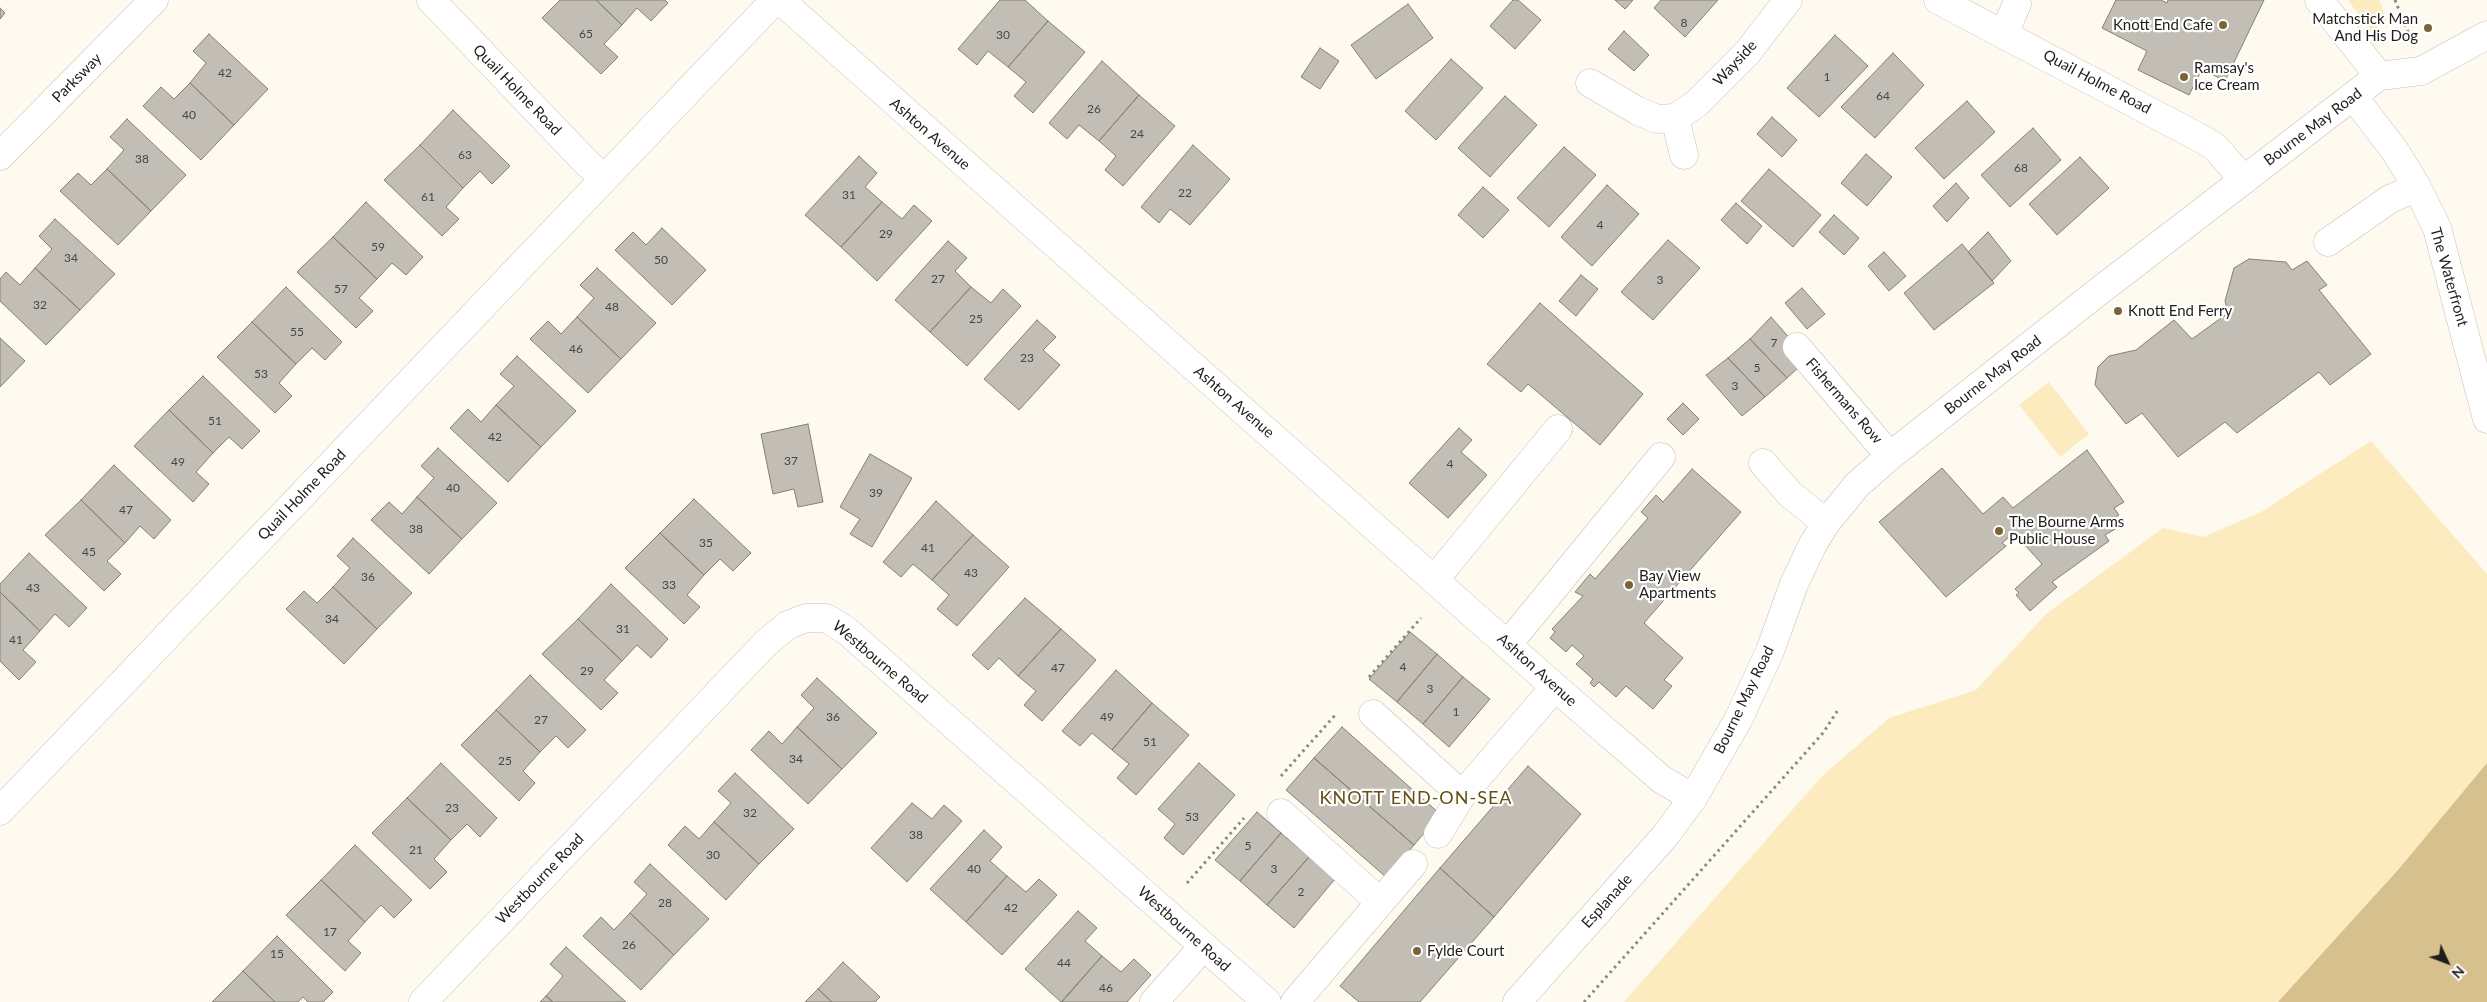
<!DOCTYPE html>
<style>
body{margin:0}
#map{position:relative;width:2487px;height:1002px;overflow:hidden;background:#fefaf0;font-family:Lato,sans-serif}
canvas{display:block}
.north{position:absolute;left:2422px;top:937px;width:50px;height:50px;-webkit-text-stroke:4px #fff;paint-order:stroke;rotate:133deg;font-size:14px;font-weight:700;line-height:20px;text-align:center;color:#1f1e1a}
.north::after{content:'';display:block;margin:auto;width:18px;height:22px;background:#1f1e1a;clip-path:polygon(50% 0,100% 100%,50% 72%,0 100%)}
</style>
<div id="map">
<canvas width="2487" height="1002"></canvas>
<div class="north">N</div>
</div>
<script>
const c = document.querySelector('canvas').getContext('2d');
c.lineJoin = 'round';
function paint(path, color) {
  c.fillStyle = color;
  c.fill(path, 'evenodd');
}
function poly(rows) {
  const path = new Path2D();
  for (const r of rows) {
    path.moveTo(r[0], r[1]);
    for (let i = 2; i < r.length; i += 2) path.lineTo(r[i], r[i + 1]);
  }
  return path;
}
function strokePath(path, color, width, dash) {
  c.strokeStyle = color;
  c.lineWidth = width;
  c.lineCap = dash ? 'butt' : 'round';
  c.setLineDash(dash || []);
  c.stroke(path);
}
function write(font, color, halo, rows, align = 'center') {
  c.font = font + ' Lato,sans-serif';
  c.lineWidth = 4.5;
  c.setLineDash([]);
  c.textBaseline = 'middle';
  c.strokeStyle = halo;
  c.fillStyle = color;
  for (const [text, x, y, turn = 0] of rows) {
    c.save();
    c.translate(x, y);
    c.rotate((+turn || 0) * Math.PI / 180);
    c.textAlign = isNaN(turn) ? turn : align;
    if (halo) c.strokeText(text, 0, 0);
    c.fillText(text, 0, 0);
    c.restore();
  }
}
const green = poly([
 [2348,0,2379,0,2387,19,2371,32],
 [2049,382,2089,434,2060,457,2019,405],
 [2371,441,2487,574,2487,1002,1624,1002,1822,776,1889,718,1976,690,2047,613,2163,528,2203,537,2261,512]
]);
const water = poly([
 [2487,763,2487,1002,2278,1002,2398,870]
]);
const building = poly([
 [560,0,596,0,622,25,604,44,618,57,601,74,542,18,560,0],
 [596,0,665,0,668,3,651,21,637,8,622,25,596,0],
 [1000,0,1025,0,1048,21,1008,67,988,51,977,65,958,49,1000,0],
 [1513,0,1518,0,1541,20,1515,49,1490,26,1513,0],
 [1615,0,1633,0,1625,9,1615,0],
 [1661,0,1718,0,1685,37,1654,8,1661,0],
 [2116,0,2161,0,2167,3,2168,0,2264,0,2225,81,2202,69,2189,95,2138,70,2147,51,2102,28,2116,0],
 [1408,4,1433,38,1376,79,1351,45,1408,4],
 [0,8,5,13,0,19,0,8],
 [1048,21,1085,52,1033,113,1014,96,1026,82,1008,67,1048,21],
 [1624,31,1649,55,1634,71,1608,49,1624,31],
 [209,34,268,89,234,125,190,83,206,63,193,51,209,34],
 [1835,35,1868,66,1819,117,1787,88,1835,35],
 [1320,48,1339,61,1320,89,1301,77,1320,48],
 [1893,53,1924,85,1875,138,1841,107,1893,53],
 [1451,59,1483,88,1436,140,1405,111,1451,59],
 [1102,61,1139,95,1099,141,1079,125,1067,139,1049,123,1102,61],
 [190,83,234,125,201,160,143,106,161,87,174,99,190,83],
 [1139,95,1175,126,1123,186,1105,170,1116,156,1099,141,1139,95],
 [1505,96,1537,125,1490,177,1458,148,1505,96],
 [1967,101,1995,132,1944,179,1915,148,1967,101],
 [453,110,510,166,492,184,480,171,463,188,420,145,453,110],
 [1772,117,1797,140,1782,157,1757,134,1772,117],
 [127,119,186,175,151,211,107,169,124,150,110,137,127,119],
 [2033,128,2061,160,2010,207,1981,175,2033,128],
 [420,145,463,188,446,207,459,219,442,236,384,180,420,145],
 [1193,145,1230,179,1190,225,1170,209,1159,223,1141,207,1193,145],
 [1564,147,1596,175,1549,227,1517,198,1564,147],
 [1866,154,1892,177,1867,206,1841,183,1866,154],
 [859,156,877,173,865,187,882,202,841,247,805,215,859,156],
 [2080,157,2109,188,2057,235,2029,204,2080,157],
 [107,169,151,211,118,245,60,191,78,173,91,185,107,169],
 [1769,169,1821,215,1793,247,1741,201,1769,169],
 [1956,183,1969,198,1947,222,1933,206,1956,183],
 [1607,185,1639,214,1592,266,1561,237,1607,185],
 [1483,187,1509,210,1483,238,1458,215,1483,187],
 [366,202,423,257,406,275,392,263,377,279,333,237,366,202],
 [882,202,902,219,914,205,932,221,877,281,841,247,882,202],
 [1736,203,1762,226,1747,244,1721,220,1736,203],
 [1834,215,1859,238,1844,255,1819,232,1834,215],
 [55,219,115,274,80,310,35,268,52,249,39,236,55,219],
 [662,228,706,270,672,305,615,250,633,232,646,245,662,228],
 [1988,232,2011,261,1992,281,1968,252,1988,232],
 [333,237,377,279,359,298,373,311,356,328,297,272,333,237],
 [1668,240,1700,268,1653,320,1621,292,1668,240],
 [948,241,967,258,955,271,971,287,930,332,895,300,948,241],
 [1962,244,1994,283,1934,330,1904,293,1962,244],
 [1884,252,1906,276,1889,291,1868,266,1884,252],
 [2249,259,2286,262,2292,270,2307,261,2327,285,2319,290,2371,354,2330,385,2319,372,2237,433,2225,422,2178,457,2142,413,2126,424,2095,385,2098,367,2109,356,2136,350,2174,320,2192,339,2228,313,2225,301,2234,268,2249,259],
 [35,268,80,310,46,345,0,301,0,279,6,272,20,285,35,268],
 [597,268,656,323,621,359,577,317,594,298,580,285,597,268],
 [1581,275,1598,289,1576,316,1559,301,1581,275],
 [286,287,342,342,325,360,312,348,296,364,252,322,286,287],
 [971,287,991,303,1003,289,1021,306,967,366,930,332,971,287],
 [1802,288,1825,314,1807,329,1785,303,1802,288],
 [1540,303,1643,394,1600,445,1528,384,1521,392,1487,364,1540,303],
 [577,317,621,359,588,393,530,339,548,321,561,334,577,317],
 [1771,317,1808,359,1787,378,1750,339,1771,317],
 [1037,320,1056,337,1043,350,1060,365,1019,410,984,379,1037,320],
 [252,322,296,364,279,383,292,396,275,413,217,357,252,322],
 [0,338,25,361,0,387,0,338],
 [1750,339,1787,378,1765,397,1728,358,1750,339],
 [517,356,576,411,541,447,496,405,514,386,500,374,517,356],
 [1728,358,1765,397,1742,416,1706,375,1728,358],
 [203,376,260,431,242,449,229,437,213,453,169,410,203,376],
 [1683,403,1699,419,1683,435,1667,419,1683,403],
 [496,405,541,447,508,482,450,428,468,409,481,422,496,405],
 [169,410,213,453,196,472,209,484,193,502,134,446,169,410],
 [808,424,823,502,798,507,794,489,773,494,761,434,808,424],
 [1459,428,1472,440,1461,452,1487,475,1448,518,1409,483,1459,428],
 [438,448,497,503,462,539,417,497,434,478,421,466,438,448],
 [2087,450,2124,502,2114,508,2119,515,2111,520,2117,528,2105,535,2109,541,2052,582,2057,587,2030,611,2016,595,2019,593,2015,589,2042,564,2014,533,2002,543,2006,546,1946,597,1879,522,1942,468,1983,514,2003,497,2013,508,2087,450],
 [870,454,912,478,872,547,850,534,860,519,840,507,870,454],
 [114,465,171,520,154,539,140,526,125,543,81,500,114,465],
 [1692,469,1741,512,1644,623,1683,658,1664,680,1672,686,1653,709,1626,686,1616,697,1599,682,1594,687,1590,683,1593,679,1576,664,1584,656,1572,645,1566,652,1550,638,1555,632,1552,629,1583,596,1575,592,1590,574,1595,579,1648,518,1641,512,1656,495,1663,502,1692,469],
 [417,497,462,539,429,574,371,520,389,502,402,514,417,497],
 [694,499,751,553,733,571,720,559,704,575,660,533,694,499],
 [81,500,125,543,107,561,121,574,104,591,45,535,81,500],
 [936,501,973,535,932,580,913,564,901,577,883,562,936,501],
 [660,533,704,575,687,595,700,607,684,624,625,568,660,533],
 [973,535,1009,567,957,626,937,609,949,595,932,580,973,535],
 [353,538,412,593,377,629,333,587,350,568,337,556,353,538],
 [29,553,87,608,69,627,55,614,40,631,0,592,0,584,29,553],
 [611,584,668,639,651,658,637,645,622,661,578,619,611,584],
 [333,587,377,629,344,664,286,609,304,591,317,603,333,587],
 [0,592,40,631,23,650,36,662,19,680,0,661,0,592],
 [1025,598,1061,629,1018,676,999,658,988,670,972,655,1025,598],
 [578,619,622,661,604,680,618,693,601,710,542,654,578,619],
 [1061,629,1096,660,1042,721,1024,705,1036,691,1018,676,1061,629],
 [1410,632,1437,654,1397,702,1369,679,1410,632],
 [1437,654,1463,677,1423,724,1397,702,1437,654],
 [1116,670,1152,703,1112,750,1092,733,1080,746,1062,731,1116,670],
 [530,675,586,730,568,748,556,736,540,752,496,710,530,675],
 [1463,677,1490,699,1449,747,1423,724,1463,677],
 [817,678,877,733,842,769,797,727,814,708,801,695,817,678],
 [1152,703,1189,735,1136,795,1117,778,1129,764,1112,750,1152,703],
 [496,710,540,752,523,771,535,783,519,801,461,745,496,710],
 [797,727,842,769,808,804,751,750,769,731,782,744,797,727],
 [1342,727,1440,814,1414,845,1314,758,1342,727],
 [1314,758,1414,845,1386,877,1286,790,1314,758],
 [441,763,497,818,480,837,467,824,451,840,407,798,441,763],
 [1199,763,1235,795,1183,855,1164,838,1175,824,1158,809,1199,763],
 [1528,766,1581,814,1494,917,1440,868,1528,766],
 [735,773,794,829,759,864,714,822,731,803,718,791,735,773],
 [407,798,451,840,434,859,447,872,430,889,372,833,407,798],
 [912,803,932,819,944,805,962,821,907,882,871,848,912,803],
 [1257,812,1281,833,1240,881,1215,860,1257,812],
 [714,822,759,864,726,900,668,845,685,826,699,839,714,822],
 [984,830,1002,847,990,861,1007,876,966,922,930,889,984,830],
 [1281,833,1309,857,1267,905,1240,881,1281,833],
 [355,845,412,900,394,918,381,905,365,922,321,880,355,845],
 [1309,857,1335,879,1294,928,1267,905,1309,857],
 [650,864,709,919,674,955,630,913,647,894,634,882,650,864],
 [1440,868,1494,917,1420,1002,1359,1002,1340,986,1440,868],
 [1007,876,1026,892,1039,879,1057,895,1002,955,966,922,1007,876],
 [321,880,365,922,348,941,361,953,345,971,286,915,321,880],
 [1078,911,1097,928,1085,941,1102,956,1061,1002,1025,969,1078,911],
 [630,913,674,955,641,990,583,936,601,917,614,930,630,913],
 [277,936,333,992,323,1002,308,1002,303,997,298,1002,275,1002,243,971,277,936],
 [566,947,626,1002,553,1002,546,996,563,976,550,964,566,947],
 [1102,956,1121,972,1134,959,1151,975,1127,1002,1062,1002,1102,956],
 [843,962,880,997,875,1002,832,1002,818,989,843,962],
 [243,971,275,1002,212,1002,243,971],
 [818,989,832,1002,805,1002,818,989],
 [546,996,553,1002,540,1002,546,996]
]);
const path = poly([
 [2395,0,2410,37],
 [1369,677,1421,618],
 [1281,776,1337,713],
 [1187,883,1244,818],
 [1584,1002,1823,733,1838,710]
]);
const minor = poly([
 [431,0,584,160,604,179],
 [780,0,1555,687,1661,779,1693,798],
 [1938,0,2204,140,2216,148,2244,180],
 [2319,0,2379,76],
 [2004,33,2017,4],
 [2421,71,2487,35],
 [1590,83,1638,111,1657,119,1675,118,1696,104,1747,53,1788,0],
 [2353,96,2395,151,2417,187,2437,228,2487,419],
 [1675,118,1684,155],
 [0,156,154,0],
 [2328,242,2390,199,2417,187],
 [1797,347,1890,456],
 [1763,463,1790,494,1826,523],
 [1435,579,1558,429],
 [1508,644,1661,457],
 [1373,714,1462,795],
 [0,811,775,0],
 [1281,813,1380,902],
 [1438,834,1462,795,1555,687],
 [423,1002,767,642,788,625,806,618,826,618,847,631,1267,1002],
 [1154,1002,1203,947],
 [1295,1002,1413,864]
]);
const major = poly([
 [1517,1002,1665,836,1693,798,1738,720,1770,651,1794,584,1813,544,1826,523,1857,485,1890,456,2094,295,2379,76,2421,71]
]);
const markers = [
 [2223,25,5,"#796534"],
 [2428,28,5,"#796534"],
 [2184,77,5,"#796534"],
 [2118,311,5,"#796534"],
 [1999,531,5,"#796534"],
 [1629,585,5,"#796534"],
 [1417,951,5,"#796534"]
];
const numberNames = [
 ["8",1684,23],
 ["65",586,34],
 ["30",1003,35],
 ["42",225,73],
 ["1",1827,77],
 ["64",1883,96],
 ["26",1094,109],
 ["40",189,115],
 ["24",1137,134],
 ["63",465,155],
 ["38",142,159],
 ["68",2021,168],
 ["22",1185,193],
 ["31",849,195],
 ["61",428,197],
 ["4",1600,225],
 ["29",886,234],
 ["59",378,247],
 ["34",71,258],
 ["50",661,260],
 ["27",938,279],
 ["3",1660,280],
 ["57",341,289],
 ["32",40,305],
 ["48",612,307],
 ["25",976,319],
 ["55",297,332],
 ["7",1774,343],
 ["46",576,349],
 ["23",1027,358],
 ["5",1757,368],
 ["53",261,374],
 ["3",1735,386],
 ["51",215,421],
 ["42",495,437],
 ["37",791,461],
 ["49",178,462],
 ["4",1450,464],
 ["40",453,488],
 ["39",876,493],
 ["47",126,510],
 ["38",416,529],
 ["35",706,543],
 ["41",928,548],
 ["45",89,552],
 ["43",971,573],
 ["36",368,577],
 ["33",669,585],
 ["43",33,588],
 ["34",332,619],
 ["31",623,629],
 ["41",16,640],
 ["4",1403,667],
 ["47",1058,668],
 ["29",587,671],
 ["3",1430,689],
 ["1",1456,712],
 ["36",833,717],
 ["49",1107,717],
 ["27",541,720],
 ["51",1150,742],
 ["34",796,759],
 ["25",505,761],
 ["23",452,808],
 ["32",750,813],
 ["53",1192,817],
 ["38",916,835],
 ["5",1248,846],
 ["21",416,850],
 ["30",713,855],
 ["40",974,869],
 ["3",1274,869],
 ["2",1301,892],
 ["28",665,903],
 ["42",1011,908],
 ["17",330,932],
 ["26",629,945],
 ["15",277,954],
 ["44",1064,963],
 ["46",1106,988]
];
const poiNames = [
 ["Matchstick Man",2418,19,"right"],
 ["And His Dog",2418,36,"right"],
 ["Knott End Cafe",2213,25,"right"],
 ["Ramsay's",2194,68],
 ["Ice Cream",2194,85],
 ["Knott End Ferry",2128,311],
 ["The Bourne Arms",2009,522],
 ["Public House",2009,539],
 ["Bay View",1639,576],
 ["Apartments",1639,593],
 ["Fylde Court",1427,951]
];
const streetNames = [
 ["Wayside",1735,63,-47],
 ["Parksway",77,78,-45],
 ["Quail Holme Road",2097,82,28],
 ["Quail Holme Road",517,90,46],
 ["Bourne May Road",2313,127,-37],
 ["Ashton Avenue",930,134,41],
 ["The Waterfront",2449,277,74],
 ["Bourne May Road",1993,375,-38],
 ["Fishermans Row",1844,401,49],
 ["Ashton Avenue",1234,402,41],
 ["Quail Holme Road",302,495,-46],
 ["Westbourne Road",880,662,40],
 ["Ashton Avenue",1537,670,42],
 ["Bourne May Road",1744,700,-64],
 ["Westbourne Road",540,879,-46],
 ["Esplanade",1607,901,-48],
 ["Westbourne Road",1184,929,42]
];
const quarterNames = [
 ["KNOTT END-ON-SEA",1416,798]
];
paint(green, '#fdebc0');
paint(water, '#d6c08e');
paint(building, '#c2beb5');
strokePath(building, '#848078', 1);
strokePath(minor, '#c5c1b8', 29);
strokePath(major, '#c5c1b8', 29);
strokePath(path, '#8a8881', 3, [2.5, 4]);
strokePath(minor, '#fff', 28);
strokePath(major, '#fff', 28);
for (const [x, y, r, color] of markers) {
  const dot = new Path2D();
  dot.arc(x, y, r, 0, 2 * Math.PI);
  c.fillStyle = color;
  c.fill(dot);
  strokePath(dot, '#fff', 2);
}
write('12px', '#484641', null, numberNames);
write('15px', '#1f1e1a', '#fff', poiNames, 'left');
write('15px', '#1f1e1a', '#fff', streetNames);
c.letterSpacing = '1px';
write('18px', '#654f13', '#fff', quarterNames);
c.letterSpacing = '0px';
</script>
